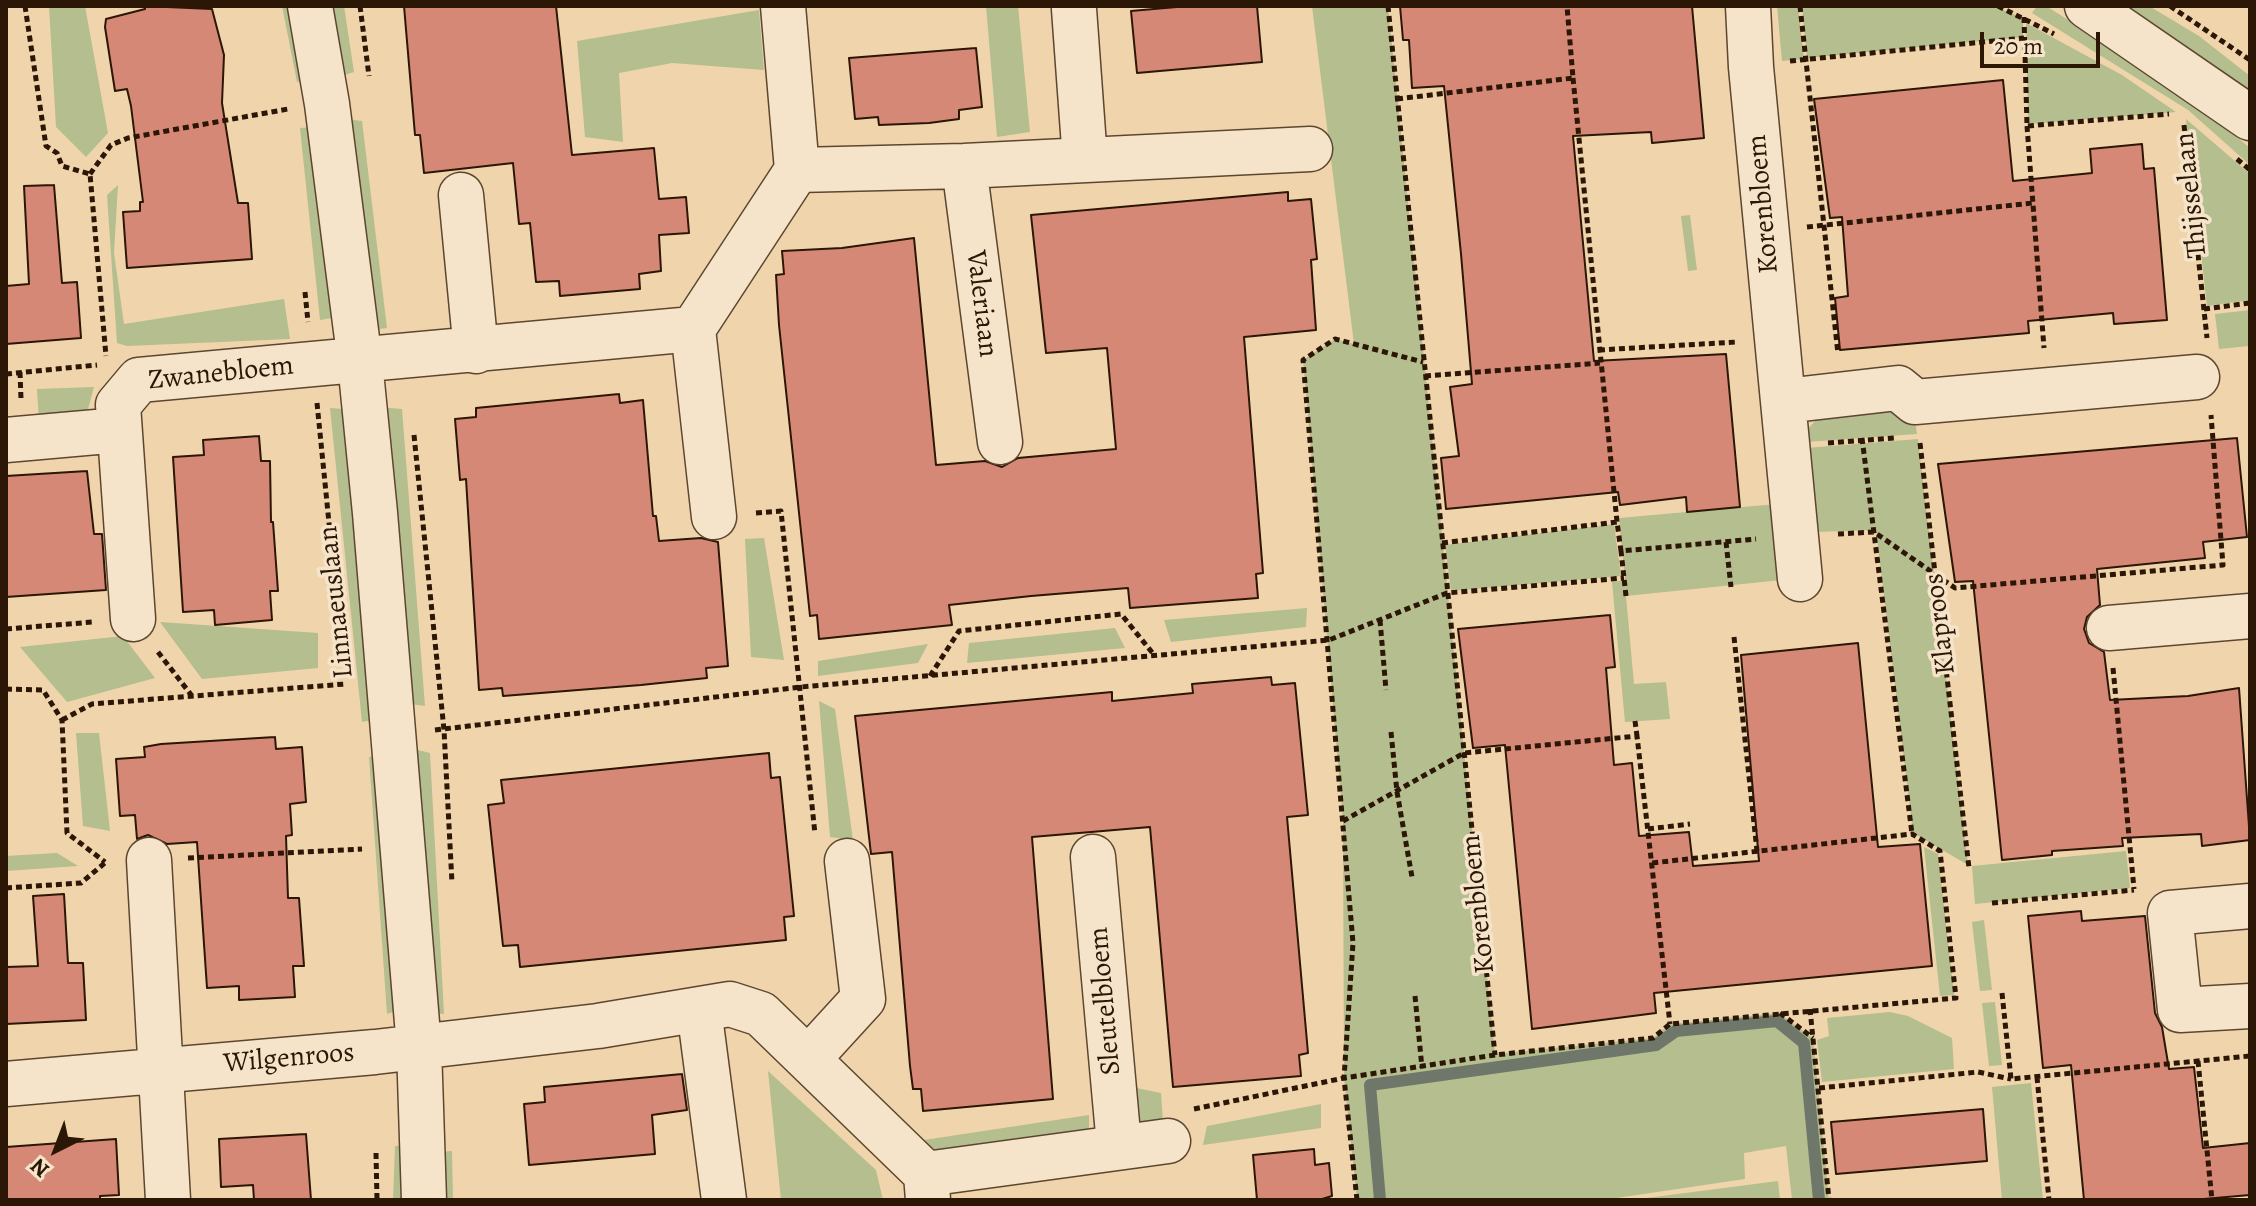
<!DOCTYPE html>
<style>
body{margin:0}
#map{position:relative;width:2256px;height:1206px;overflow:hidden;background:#f0d5ac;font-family:Alegreya,serif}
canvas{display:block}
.frame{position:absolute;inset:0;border:8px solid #2c1606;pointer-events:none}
.north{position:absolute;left:16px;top:1110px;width:80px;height:80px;-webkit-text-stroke:6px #f5e4c9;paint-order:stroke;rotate:222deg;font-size:22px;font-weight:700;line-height:32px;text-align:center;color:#2c1606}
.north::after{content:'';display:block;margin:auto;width:28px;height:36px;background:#2c1606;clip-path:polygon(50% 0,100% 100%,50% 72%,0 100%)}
.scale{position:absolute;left:1980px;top:32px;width:120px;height:36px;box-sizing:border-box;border:4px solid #2c1606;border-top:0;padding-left:10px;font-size:24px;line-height:28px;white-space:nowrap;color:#2c1606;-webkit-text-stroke:6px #f5e4c9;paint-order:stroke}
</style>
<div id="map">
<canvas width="2256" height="1206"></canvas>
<div class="frame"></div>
<div class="north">N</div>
<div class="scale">20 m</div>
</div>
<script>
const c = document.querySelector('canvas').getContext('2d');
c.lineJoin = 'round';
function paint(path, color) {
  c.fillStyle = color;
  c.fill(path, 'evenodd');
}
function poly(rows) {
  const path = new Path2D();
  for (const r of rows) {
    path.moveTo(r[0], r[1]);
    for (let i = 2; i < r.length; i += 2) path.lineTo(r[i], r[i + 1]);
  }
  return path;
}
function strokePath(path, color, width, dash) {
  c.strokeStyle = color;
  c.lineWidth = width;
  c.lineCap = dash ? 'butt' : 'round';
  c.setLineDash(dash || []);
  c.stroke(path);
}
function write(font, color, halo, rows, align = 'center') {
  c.font = font + ' Alegreya,serif';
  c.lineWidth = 7;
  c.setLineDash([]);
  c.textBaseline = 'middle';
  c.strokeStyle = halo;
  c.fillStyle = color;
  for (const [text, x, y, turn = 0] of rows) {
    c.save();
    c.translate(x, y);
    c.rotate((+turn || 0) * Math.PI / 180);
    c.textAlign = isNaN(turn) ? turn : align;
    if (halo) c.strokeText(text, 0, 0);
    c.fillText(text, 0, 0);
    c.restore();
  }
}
const green = poly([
 [49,6,85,6,108,133,86,157,56,127],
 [282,6,295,6,308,79,297,82],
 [325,6,344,6,354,72,336,78],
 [986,6,1018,6,1030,132,997,137],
 [1312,6,1388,6,1495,1054,1653,1038,1670,1024,1779,1013,1813,1038,1829,1200,1792,1200,1786,1146,1744,1153,1745,1179,1603,1200,1357,1200,1344,1078,1343,821,1303,360,1335,339,1354,344],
 [1777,6,1798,6,1804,59,1782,61],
 [1802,6,1994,6,2023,18,2023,37,1807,58],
 [2037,6,2046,6,2183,92,2250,148,2250,165,2188,110,2032,13],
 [2103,6,2149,6,2199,36,2250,76,2250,110],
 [759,10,764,70,672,63,619,73,623,142,585,137,577,41],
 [2026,23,2122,75,2176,112,2028,124],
 [346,119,362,121,387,328,372,330],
 [2186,119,2250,174,2250,300,2207,306],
 [315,127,338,317,320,320,300,128],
 [118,185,114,253,124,324,284,299,290,339,127,346,117,343,107,195],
 [1690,215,1697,270,1688,271,1681,216],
 [2250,310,2250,346,2219,349,2215,314],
 [94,387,87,413,39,423,37,389],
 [378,407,402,409,425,706,411,704],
 [330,408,358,410,381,718,362,722],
 [1887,412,1906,414,1915,420,1917,434,1806,442,1805,432,1816,420],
 [1918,439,1968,865,1913,833,1876,530,1815,532,1806,448],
 [1777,504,1791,579,1626,596,1634,684,1666,682,1670,719,1625,722,1612,582,1625,580,1619,518],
 [1614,524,1621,576,1451,591,1445,545],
 [764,538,784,660,751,657,745,539],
 [1307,608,1306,627,1171,642,1164,620],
 [160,622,318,633,318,668,202,679],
 [1115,628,1125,648,967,663,969,643],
 [123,636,155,678,67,702,20,647],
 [928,644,918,663,818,676,818,661],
 [819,701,835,709,853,840,830,837],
 [76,733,99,733,110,831,83,826],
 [410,748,430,753,444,1014,433,1013],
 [380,755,399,1010,387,1014,369,757],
 [1924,847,1938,854,1954,995,1940,996],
 [2126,851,2130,888,1975,904,1972,866],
 [57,853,78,866,6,871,6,856],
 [1984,920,1992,990,1980,991,1972,922],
 [1995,1002,2002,1065,1989,1066,1982,1003],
 [1890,1012,1908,1016,1952,1038,1954,1069,1822,1082,1817,1040,1829,1036,1827,1018],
 [768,1071,876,1170,883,1200,781,1200],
 [2031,1083,2043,1200,2002,1200,1992,1087],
 [1127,1086,1161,1093,1163,1122,1135,1130],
 [1321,1104,1321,1128,1203,1145,1207,1126],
 [1089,1115,1089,1134,930,1157,924,1140],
 [410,1145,410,1200,393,1200,395,1146],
 [452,1151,453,1200,439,1200,438,1152],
 [1778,1181,1780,1200,1631,1200]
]);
const stream = poly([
 [1380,1200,1370,1085,1656,1045,1676,1031,1777,1021,1804,1043,1819,1200]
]);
const building = poly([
 [145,6,212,9,224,55,222,103,238,203,248,203,252,259,127,268,123,212,140,211,140,202,143,202,131,106,127,89,115,91,105,27,106,19,145,9,145,6],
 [404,6,556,6,572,155,654,148,659,199,686,197,689,233,659,235,661,271,639,274,640,289,560,296,559,281,536,282,530,223,519,224,513,163,424,173,420,135,415,135,404,6],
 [1188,6,1257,6,1262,62,1137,73,1131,11,1188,6],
 [1400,6,1692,6,1704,138,1652,143,1651,132,1573,136,1594,361,1726,354,1740,507,1687,512,1686,497,1620,505,1618,492,1446,509,1441,458,1459,456,1450,387,1472,384,1461,254,1444,86,1412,88,1409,40,1403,40,1400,6],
 [976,48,982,107,959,110,959,119,929,123,879,125,878,117,855,119,849,58,976,48],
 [2003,80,2013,181,2092,173,2090,149,2142,144,2144,169,2154,168,2167,320,2114,324,2113,313,2028,321,2029,333,1840,350,1835,298,1848,296,1842,217,1830,218,1814,99,2003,80],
 [54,185,62,283,77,282,81,338,6,344,6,286,29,284,24,186,54,185],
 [1288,192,1288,201,1311,199,1317,259,1311,260,1316,330,1244,337,1263,573,1256,574,1258,598,1130,608,1128,588,1031,596,949,605,952,625,819,639,817,615,810,616,779,325,776,275,784,274,782,251,842,248,914,238,936,465,985,461,1002,467,1018,458,1116,449,1107,348,1046,353,1031,215,1288,192],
 [619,394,620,403,643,400,653,516,656,516,659,541,701,538,718,542,728,666,706,668,707,678,641,685,503,696,502,688,479,690,466,479,460,480,455,419,476,417,476,408,619,394],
 [259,436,261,461,270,461,271,522,273,522,278,591,270,591,272,620,215,625,214,610,183,612,173,457,204,455,203,440,259,436],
 [2237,438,2247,537,2203,542,2205,558,2097,569,2100,605,2087,617,2084,629,2089,643,2104,652,2110,700,2188,696,2239,688,2250,840,2202,846,2201,834,2122,838,2123,846,2052,851,2052,855,2002,860,1973,581,1955,582,1938,464,2237,438],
 [87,471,94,534,102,534,106,590,6,597,6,476,87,471],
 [1610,615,1615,667,1606,668,1614,765,1632,763,1639,836,1689,832,1693,866,1759,861,1741,655,1858,643,1878,847,1920,844,1932,966,1654,993,1656,1013,1532,1029,1505,745,1473,748,1458,629,1610,615],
 [1271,677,1272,685,1295,683,1308,815,1287,817,1308,1053,1299,1055,1301,1076,1173,1087,1150,827,1032,837,1053,1099,923,1111,921,1089,913,1089,910,1066,892,852,871,854,855,716,1112,692,1112,701,1193,693,1192,684,1271,677],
 [275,737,276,749,302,747,306,802,290,804,292,835,286,836,288,898,299,898,304,966,293,966,295,997,239,1000,239,986,207,988,197,842,167,844,148,835,137,839,135,815,120,816,116,759,145,757,144,747,161,744,275,737],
 [769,753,771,778,780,777,794,916,784,917,786,940,520,967,518,945,503,946,488,805,504,803,501,780,769,753],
 [64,894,68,963,83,963,86,1020,6,1024,6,967,38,966,33,896,64,894],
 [2081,911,2082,921,2145,916,2155,1013,2162,1027,2169,1069,2194,1067,2203,1148,2250,1143,2250,1195,2192,1200,2084,1200,2071,1065,2043,1068,2028,916,2081,911],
 [682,1074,687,1110,652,1115,655,1154,529,1165,524,1104,545,1102,544,1087,682,1074],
 [1983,1109,1987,1161,1836,1174,1831,1122,1983,1109],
 [306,1134,311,1200,254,1200,253,1185,221,1187,219,1139,306,1134],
 [116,1139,119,1195,100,1196,100,1200,6,1200,6,1147,116,1139],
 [1314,1149,1315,1165,1329,1163,1332,1196,1319,1200,1257,1200,1253,1155,1314,1149]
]);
const path = poly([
 [25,6,46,146,57,153,62,166,90,174,106,356],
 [360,6,369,76],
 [1388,6,1495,1055],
 [1800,6,1838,354],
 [1998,6,2054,34],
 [2170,6,2250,60],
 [2024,17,2027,126,2169,114],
 [1790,61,2024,38],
 [1573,78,1617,522],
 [1397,99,1573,78,1567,6],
 [2184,125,2207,338],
 [2027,126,2044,348],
 [2237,159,2250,170],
 [90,174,111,145,128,138,288,109],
 [1807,227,2033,203],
 [305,292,308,322],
 [2204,309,2250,303],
 [1599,350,1737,342],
 [20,372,21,399],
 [6,374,97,365],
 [1425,376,1600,363],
 [317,403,332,553],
 [414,435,444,730,452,883],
 [1862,438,1912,834],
 [1828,443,1894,438],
 [1920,443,1969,868],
 [756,513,781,511,815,834],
 [1838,534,1874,532,1955,588,2223,565,2211,415],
 [1726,542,1731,587],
 [1442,543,1617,522,1621,551],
 [1626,596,1621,551,1756,539],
 [1380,620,1386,690],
 [6,629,93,622],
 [1734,637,1757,851],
 [158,652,192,696],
 [2113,668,2134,889],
 [930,676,959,631,1121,614,1155,656],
 [6,689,43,690,62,720,67,833,105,862],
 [62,720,92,704,345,684],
 [1635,721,1637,736],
 [435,730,801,687,1329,640,1447,593,1624,578],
 [1391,732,1397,792,1412,877],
 [1343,821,1464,753,1637,736,1670,1024],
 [1648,829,1690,824],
 [188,858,362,849],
 [6,888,81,883,106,862],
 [1992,903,2134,890],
 [2002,993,2011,1079,2250,1056],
 [1415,996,1422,1068],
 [1810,1009,1829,1200],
 [1780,1013,1813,1038],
 [2198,1061,2212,1200],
 [2037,1077,2049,1200],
 [1819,1088,1978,1072,2011,1079],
 [1194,1109,1344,1078,1495,1055,1653,1038,1670,1024,1956,998,1940,851,1912,834,1652,863],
 [376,1153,377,1200],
 [1357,1200,1344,1078,1353,943,1303,360,1335,339,1423,362]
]);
const minor = poly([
 [310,6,327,104,360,362,375,513,419,1047,424,1200],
 [1748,6,1751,67,1800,579],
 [2087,6,2250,118],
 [1074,9,1085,160],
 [964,166,1000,442],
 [797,170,964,166,1310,149],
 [461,195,476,351],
 [693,329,714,517],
 [1785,401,1898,388,1915,402,2197,377],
 [6,440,119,430],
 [133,619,118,405,139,380,693,329,797,170,783,6],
 [2109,628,2250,616],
 [1093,857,1119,1145],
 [149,860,168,1200],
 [2250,906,2170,913,2180,1010,2250,1006],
 [699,1009,724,1200],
 [809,1058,863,999,847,861],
 [6,1084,375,1052,598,1026,730,1004,761,1014,926,1174,928,1200],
 [926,1174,1168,1141]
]);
const streetNames = [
 ["Thijsselaan",2192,195,-96],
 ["Korenbloem",1764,204,-95],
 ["Valeriaan",981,304,83],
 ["Zwanebloem",221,374,-6],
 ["Linnaeuslaan",337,602,-96],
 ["Klaproos",1941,624,-97],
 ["Korenbloem",1479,904,-96],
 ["Sleutelbloem",1106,1001,-95],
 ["Wilgenroos",289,1059,-5]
];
paint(green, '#b4be8e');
strokePath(stream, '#6e776a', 12);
paint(building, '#d58875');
strokePath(building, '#2c1606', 2);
strokePath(minor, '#5d4630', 47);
strokePath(path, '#2c1606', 5, [6, 4]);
strokePath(minor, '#f5e4c9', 44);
write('28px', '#2c1606', '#f5e4c9', streetNames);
</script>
